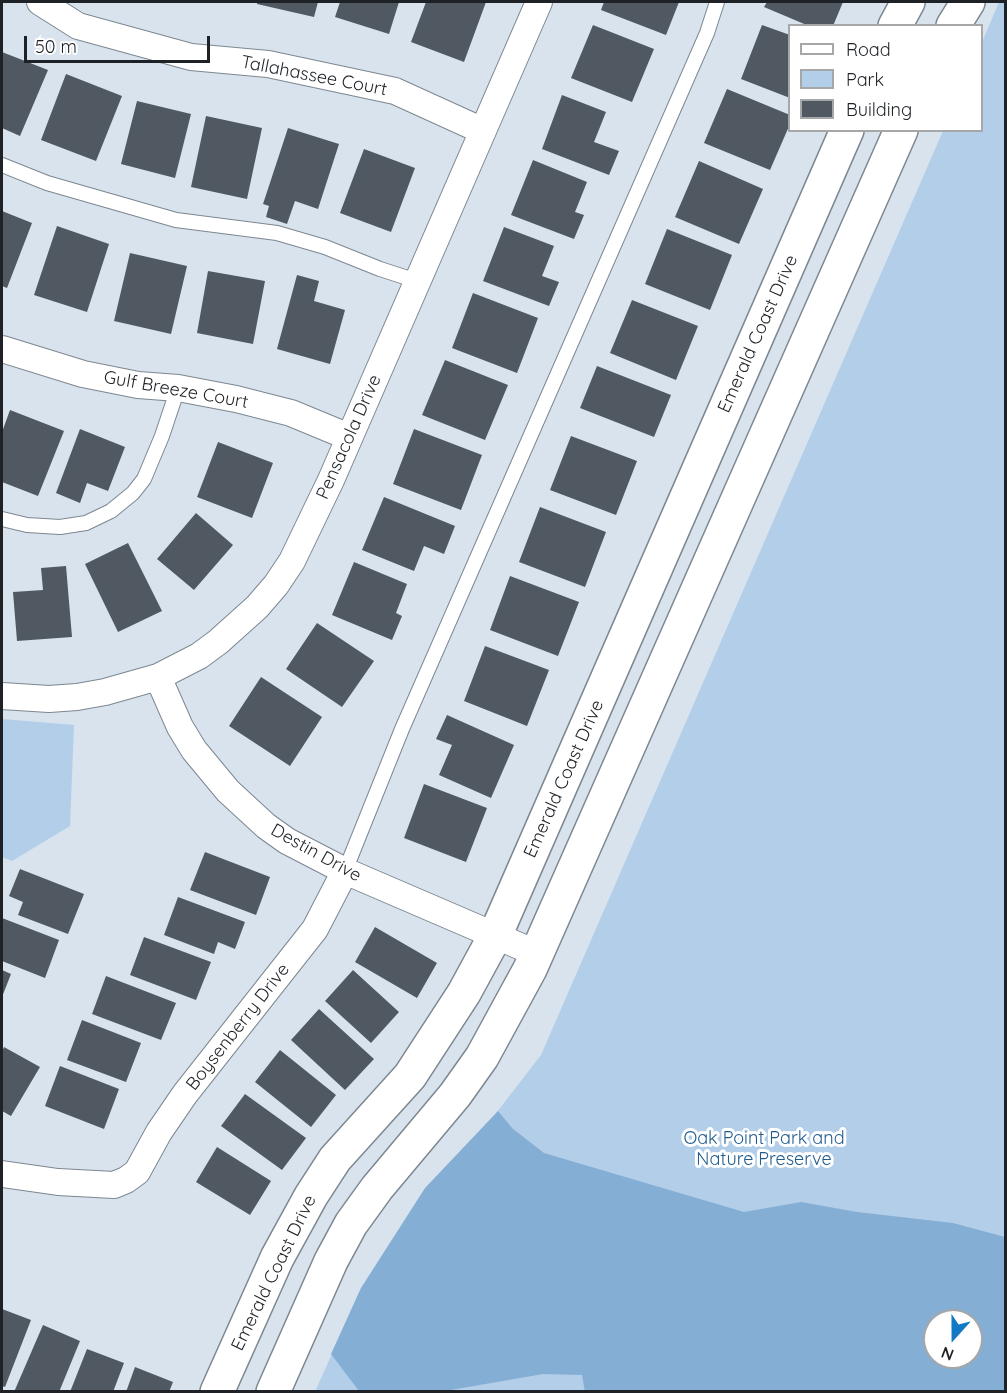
<!DOCTYPE html>
<style>
body{margin:0}
#map{position:relative;width:1007px;height:1393px;overflow:hidden;background:#d8e3ed;font-family:Quicksand,sans-serif}
canvas{display:block}
.frame{position:absolute;inset:0;border:3px solid #1e2226;pointer-events:none}
.legend{position:absolute;left:788px;top:24px;width:195px;height:108px;box-sizing:border-box;background:#fff;border:2px solid #a5a7a8;margin:0;padding:8px 10px;list-style:none;font-size:18px;color:#1e2226}
.legend li{display:flex;align-items:center;gap:12px;height:30px}
.legend b{width:30px;border:2px solid #a5a7a8}
.north{position:absolute;left:923px;top:1309px;width:60px;height:60px;box-sizing:border-box;background:#fff;border:2px solid #a5a7a8;border-radius:50%;rotate:201deg;font-size:16px;font-weight:700;line-height:24px;text-align:center;color:#1e2226}
.north::after{content:'';display:block;margin:auto;width:21px;height:27px;background:#127ac5;clip-path:polygon(50% 0,100% 100%,50% 72%,0 100%)}
.scale{position:absolute;left:24px;top:36px;width:186px;height:27px;box-sizing:border-box;border:3px solid #1e2226;border-top:0;padding-left:8px;font-size:18px;line-height:21px;white-space:nowrap;color:#1e2226;-webkit-text-stroke:4px #fff;paint-order:stroke}
</style>
<div id="map">
<canvas width="1007" height="1393"></canvas>
<div class="frame"></div>
<ul class="legend">
<li><b style="height:8px;background:#fff"></b>Road</li>
<li><b style="height:16px;background:#b2cee8"></b>Park</li>
<li><b style="height:16px;background:#505962"></b>Building</li>
</ul>
<div class="north">N</div>
<div class="scale">50 m</div>
</div>
<script>
const c = document.querySelector('canvas').getContext('2d');
c.lineJoin = 'round';
function paint(path, color) {
  c.fillStyle = color;
  c.fill(path, 'evenodd');
}
function poly(rows) {
  const path = new Path2D();
  for (const r of rows) {
    path.moveTo(r[0], r[1]);
    for (let i = 2; i < r.length; i += 2) path.lineTo(r[i], r[i + 1]);
  }
  return path;
}
function strokePath(path, color, width, dash) {
  c.strokeStyle = color;
  c.lineWidth = width;
  c.lineCap = dash ? 'butt' : 'round';
  c.setLineDash(dash || []);
  c.stroke(path);
}
function write(font, color, halo, rows, align = 'center') {
  c.font = font + ' Quicksand,sans-serif';
  c.lineWidth = 6;
  c.setLineDash([]);
  c.textBaseline = 'middle';
  c.strokeStyle = halo;
  c.fillStyle = color;
  for (const [text, x, y, turn = 0] of rows) {
    c.save();
    c.translate(x, y);
    c.rotate((+turn || 0) * Math.PI / 180);
    c.textAlign = isNaN(turn) ? turn : align;
    if (halo) c.strokeText(text, 0, 0);
    c.fillText(text, 0, 0);
    c.restore();
  }
}
const green = poly([
 [999,2,1005,2,1005,1391,315,1392,361,1288,541,1055,943,131,982,130,982,42],
 [935,1321,971,1321,971,1357,935,1357],
 [2,719,74,725,70,826,12,861,2,857]
]);
const forest = poly([
 [498,1111,513,1129,544,1153,744,1212,801,1202,857,1212,953,1223,1005,1237,1005,1391,585,1392,582,1375,543,1374,445,1391,359,1391,331,1354,361,1288,425,1188],
 [935,1321,971,1321,971,1357,935,1357]
]);
const building = poly([
 [257,2,318,2,314,17,257,4],
 [340,2,399,2,389,34,335,17],
 [426,2,486,2,464,62,411,42],
 [604,2,679,2,666,35,601,10],
 [767,2,843,2,833,26,809,26,764,7],
 [593,25,654,49,632,102,571,78],
 [762,25,790,35,790,98,741,79],
 [2,52,48,70,20,136,2,128],
 [66,74,122,96,96,161,41,140],
 [727,89,790,115,790,124,770,170,704,143],
 [562,95,606,112,594,142,619,151,609,175,542,149],
 [137,101,191,114,175,178,121,164],
 [206,116,262,128,247,199,191,187],
 [288,128,339,144,318,209,295,201,287,224,266,217,269,206,263,204],
 [364,149,415,168,391,232,340,213],
 [533,160,587,182,575,212,584,215,574,239,511,215],
 [699,161,763,189,739,244,675,217],
 [2,211,32,223,7,288,2,286],
 [57,226,109,244,87,312,34,295],
 [504,227,554,246,542,276,559,282,549,306,483,281],
 [667,229,732,255,710,310,645,284],
 [130,253,187,266,171,334,114,321],
 [208,271,265,281,253,344,197,333],
 [297,275,319,281,314,301,345,310,330,364,277,349],
 [473,293,538,318,517,373,452,348],
 [632,300,698,326,676,380,610,353],
 [445,360,508,385,485,440,422,415],
 [597,366,671,395,654,437,580,408],
 [10,410,64,431,38,496,2,482,2,432],
 [80,429,125,447,108,491,87,483,80,503,56,493],
 [414,429,482,455,461,510,393,484],
 [571,436,637,461,616,515,550,490],
 [218,442,273,463,252,518,197,497],
 [384,497,455,526,444,554,424,546,414,571,362,550],
 [540,507,606,532,585,587,519,562],
 [196,513,233,545,194,590,157,559],
 [128,543,162,611,118,632,85,564],
 [354,562,407,584,396,613,402,616,392,640,332,615],
 [66,566,72,637,17,641,13,592,43,590,41,568],
 [510,576,579,602,558,656,490,630],
 [317,623,374,661,342,707,286,669],
 [485,646,549,670,527,726,464,701],
 [261,677,322,717,290,766,229,726],
 [447,715,514,745,491,798,439,775,452,745,436,739],
 [424,784,487,808,466,862,404,838],
 [205,852,270,877,256,915,190,890],
 [20,869,84,894,68,934,18,915,23,902,9,896],
 [178,897,245,922,235,949,218,942,214,954,164,935],
 [2,918,59,940,45,978,2,961],
 [375,927,437,963,417,998,355,962],
 [144,937,211,962,196,1000,130,975],
 [2,970,11,974,2,997],
 [353,970,399,1012,371,1043,325,1001],
 [106,976,176,1003,161,1040,92,1014],
 [319,1009,374,1059,345,1090,291,1040],
 [82,1020,141,1043,126,1082,67,1060],
 [4,1047,40,1067,11,1116,2,1111,2,1052],
 [280,1050,336,1095,311,1127,255,1082],
 [60,1066,119,1089,104,1129,45,1106],
 [245,1094,306,1138,282,1170,221,1126],
 [217,1147,271,1181,250,1215,196,1182],
 [2,1309,31,1320,5,1387,2,1386],
 [43,1325,80,1341,59,1392,14,1392],
 [87,1349,124,1363,113,1392,70,1392],
 [135,1367,173,1382,169,1392,126,1392]
]);
const service = poly([
 [2,165,47,183,176,220,277,233,325,247,380,269,417,281],
 [2,519,27,525,60,527,86,523,111,511,133,493,144,479,162,436,178,388],
 [345,871,402,729,707,33,717,2]
]);
const minor = poly([
 [40,2,78,26,191,57,268,64,395,91,483,131],
 [2,349,83,374,138,385,178,388,236,399,291,413,349,437],
 [158,677,180,727,194,750,228,791,266,826,287,841,345,871,538,954],
 [2,696,49,699,77,697,105,692,158,677,199,656,218,642,257,607,276,585,292,561,331,480,539,2],
 [2,1174,58,1182,114,1185,126,1180,137,1172,159,1132,185,1094,315,929,345,871]
]);
const tertiary = poly([
 [895,26,908,2],
 [953,26,968,2],
 [217,1392,277,1258,311,1196,335,1159,410,1076,464,993,495,936,847,130],
 [273,1392,331,1261,351,1224,377,1188,455,1095,482,1057,530,969,901,130]
]);
const streetNames = [
 ["Tallahassee Court",314,76,11],
 ["Emerald Coast Drive",758,334,-66],
 ["Gulf Breeze Court",176,390,10],
 ["Pensacola Drive",349,437,-66],
 ["Emerald Coast Drive",564,779,-66],
 ["Destin Drive",316,853,29],
 ["Boysenberry Drive",238,1027,-52],
 ["Emerald Coast Drive",274,1273,-64]
];
const parkNames = [
 ["Oak Point Park and",764,1139],
 ["Nature Preserve",764,1160]
];
paint(green, '#b2cee8');
paint(forest, '#85aed5');
paint(building, '#505962');
strokePath(service, '#7d8790', 16);
strokePath(minor, '#7d8790', 28);
strokePath(tertiary, '#7d8790', 36);
strokePath(service, '#fff', 14);
strokePath(minor, '#fff', 26);
strokePath(tertiary, '#fff', 33);
write('18px', '#1e2226', '#fff', streetNames);
write('18px', '#1f5b8d', '#fff', parkNames);
</script>
